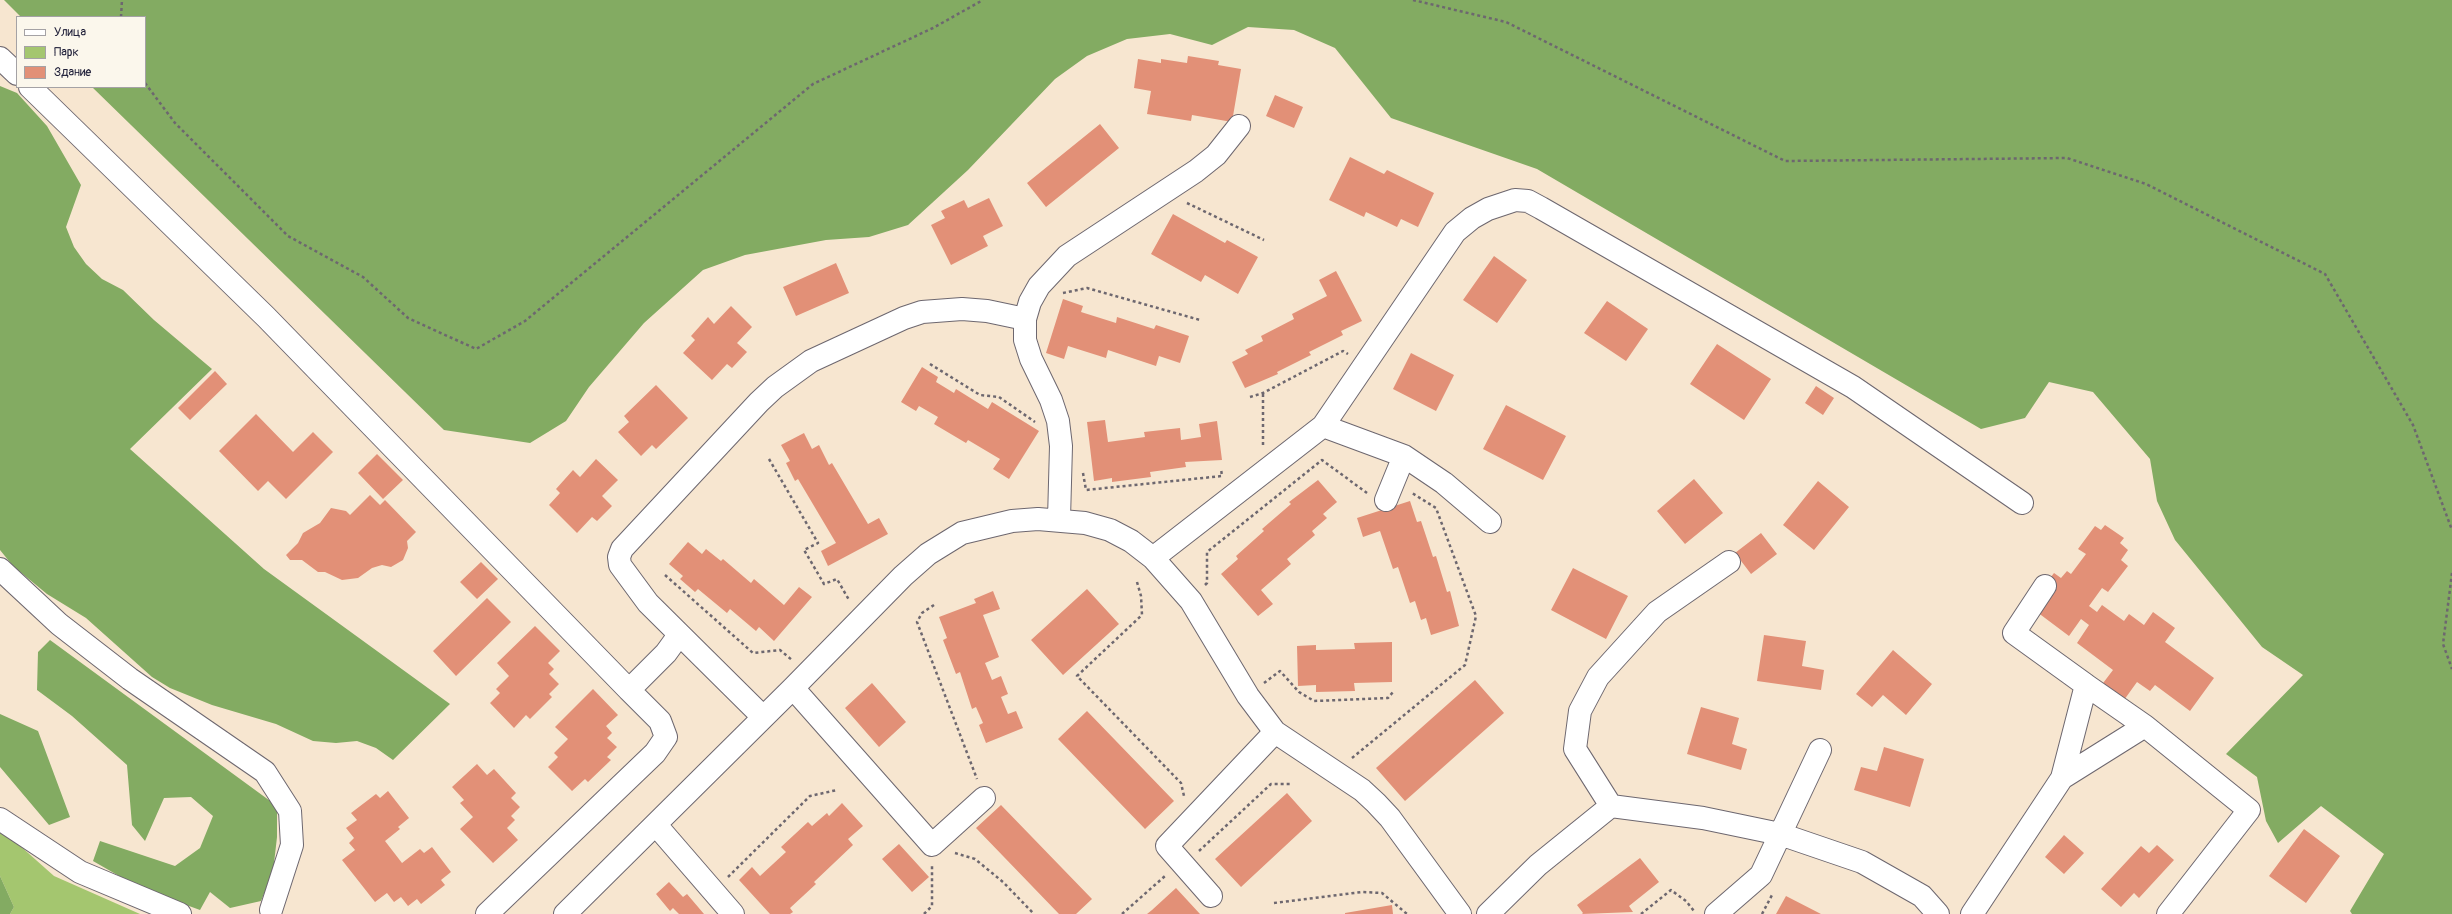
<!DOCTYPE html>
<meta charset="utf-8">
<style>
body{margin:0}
#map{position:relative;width:2452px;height:914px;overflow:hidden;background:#f7e6d0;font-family:Pangolin,sans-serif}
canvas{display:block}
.legend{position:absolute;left:16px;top:16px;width:130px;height:72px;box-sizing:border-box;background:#fbf7ec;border:1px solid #a4a2a5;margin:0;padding:5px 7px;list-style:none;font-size:12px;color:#22223b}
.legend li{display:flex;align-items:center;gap:8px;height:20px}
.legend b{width:20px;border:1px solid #a4a2a5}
</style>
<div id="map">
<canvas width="2452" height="914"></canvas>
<ul class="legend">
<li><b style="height:5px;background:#fff"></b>Улица</li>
<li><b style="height:11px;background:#a4c66f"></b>Парк</li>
<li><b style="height:11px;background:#e29077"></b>Здание</li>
</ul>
</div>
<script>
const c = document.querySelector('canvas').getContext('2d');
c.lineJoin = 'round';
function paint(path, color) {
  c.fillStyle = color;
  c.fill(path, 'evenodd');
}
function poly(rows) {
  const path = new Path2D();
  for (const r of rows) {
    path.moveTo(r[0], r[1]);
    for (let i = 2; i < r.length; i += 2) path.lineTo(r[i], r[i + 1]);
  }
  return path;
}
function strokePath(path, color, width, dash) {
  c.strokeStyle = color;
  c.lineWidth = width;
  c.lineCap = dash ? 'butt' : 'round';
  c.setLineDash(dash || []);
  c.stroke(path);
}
const green = poly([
 [0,828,54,876,140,914,10,914,14,907,0,876]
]);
const forest = poly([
 [4,0,2452,0,2452,914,2352,914,2350,911,2384,854,2321,806,2278,843,2266,821,2257,777,2226,754,2303,675,2262,647,2175,540,2157,501,2150,459,2093,392,2049,382,2025,418,1981,429,1537,169,1391,118,1335,48,1294,30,1248,27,1212,45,1170,34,1127,39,1087,56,1055,79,968,170,908,225,869,237,826,240,745,255,703,270,644,323,589,387,566,421,530,443,444,430,92,87,145,87,145,17,21,17],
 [0,86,17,93,47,126,81,185,66,227,74,247,86,264,102,279,123,290,154,320,212,369,130,449,264,569,450,704,393,760,376,748,357,741,336,743,313,741,276,724,212,705,170,688,152,677,86,618,47,594,13,566,0,550],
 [50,640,277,806,277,837,273,872,261,901,230,908,210,892,200,910,140,888,93,861,100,841,175,866,200,848,213,816,191,797,164,798,145,841,132,825,127,765,72,716,37,690,38,652],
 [0,714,38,731,70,817,49,825,0,767],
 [0,876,14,907,10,914,0,914]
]);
const building = poly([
 [1188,56,1219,61,1218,65,1241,69,1232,122,1192,115,1191,121,1147,114,1151,91,1134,88,1138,59,1161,63,1161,59,1187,63],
 [1275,95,1303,107,1294,128,1266,116],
 [1100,124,1119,148,1046,207,1027,183],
 [1350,157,1384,174,1387,170,1434,193,1418,227,1401,219,1397,227,1366,212,1364,217,1329,200],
 [989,198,1003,226,983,236,988,246,951,265,931,225,945,218,941,211,964,200,968,208],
 [1173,214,1225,243,1227,240,1258,257,1238,294,1205,275,1201,282,1151,254],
 [1494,256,1527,280,1497,323,1463,300],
 [836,263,849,293,796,316,783,287],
 [1336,271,1362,321,1341,331,1343,335,1309,352,1311,355,1277,372,1278,374,1245,388,1232,362,1248,354,1245,350,1263,341,1261,336,1294,319,1292,314,1327,296,1319,280],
 [1063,299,1083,306,1081,312,1116,323,1117,317,1154,329,1156,325,1189,336,1180,363,1159,356,1156,366,1108,350,1106,358,1068,346,1064,359,1046,353],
 [1607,301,1648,329,1626,361,1584,333],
 [731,306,752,327,737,343,747,352,732,368,727,364,712,380,683,353,695,340,691,336,708,317,714,324],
 [1717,344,1771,379,1744,420,1690,384],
 [1411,353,1454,375,1436,411,1393,389],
 [922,367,938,377,936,382,954,393,956,389,988,409,992,402,1039,431,1009,479,993,469,1000,459,968,440,966,443,934,424,938,417,919,406,916,411,901,402],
 [215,371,227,384,190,420,178,408],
 [656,385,688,418,656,449,652,445,641,456,618,432,629,422,624,416],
 [1816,386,1834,398,1823,415,1805,403],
 [1506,405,1566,436,1543,480,1483,449],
 [256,414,293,452,313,432,333,452,286,499,268,481,258,491,219,451],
 [1105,420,1108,442,1145,437,1144,432,1180,428,1181,440,1201,437,1199,424,1217,421,1222,460,1185,462,1186,467,1150,472,1151,477,1112,482,1112,478,1094,481,1087,422],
 [804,433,812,449,819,445,829,465,832,463,868,524,879,518,888,534,828,566,821,551,836,543,798,479,795,481,786,463,790,461,781,445],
 [377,454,403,480,383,499,358,473],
 [596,459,618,480,602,496,612,506,597,521,592,517,577,533,549,505,560,493,556,489,573,470,580,477],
 [1694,479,1723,513,1685,544,1657,511],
 [1318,480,1337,502,1323,514,1327,518,1312,531,1315,535,1287,559,1291,564,1261,590,1273,604,1258,616,1221,574,1238,559,1236,556,1264,531,1262,529,1291,504,1289,502],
 [1818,481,1849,507,1814,550,1783,525],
 [370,495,380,505,385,500,416,532,407,541,408,548,403,560,391,567,382,565,372,568,358,578,342,580,325,572,318,572,302,560,290,560,286,555,298,543,303,533,320,523,331,508,346,511,350,515],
 [1410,501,1417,522,1421,521,1433,557,1436,556,1447,592,1450,591,1459,626,1431,635,1426,618,1421,620,1415,601,1410,603,1398,567,1393,569,1380,531,1363,537,1357,518],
 [2105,525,2124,538,2120,543,2128,550,2121,560,2128,566,2108,592,2102,588,2089,606,2097,612,2102,605,2124,621,2129,614,2144,625,2153,612,2175,628,2165,642,2214,678,2190,711,2155,685,2150,691,2137,682,2119,707,2097,691,2113,670,2077,643,2089,625,2081,619,2069,636,2029,606,2054,573,2061,578,2067,571,2071,574,2086,554,2078,549,2095,526,2101,530],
 [1761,533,1777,554,1751,574,1735,553],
 [688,542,702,554,706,549,721,561,723,559,751,583,754,579,784,605,799,587,812,597,774,641,759,627,756,631,730,609,727,613,698,589,695,592,680,579,683,576,669,564],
 [481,562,498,579,477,599,460,582],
 [1573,568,1628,596,1606,639,1551,610],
 [1087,589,1119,624,1063,675,1031,640],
 [993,591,1000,609,983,615,999,657,985,663,992,680,1001,676,1008,694,1001,697,1008,714,1016,711,1023,728,986,743,979,725,983,723,976,707,972,709,960,672,956,674,943,640,947,638,939,617,976,603,974,599],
 [487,598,511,622,456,676,433,651],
 [535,626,560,651,548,663,554,669,549,674,559,684,549,694,552,697,530,719,526,715,514,728,490,703,500,693,496,689,509,676,497,663],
 [1764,635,1806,641,1802,666,1824,670,1821,690,1757,681],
 [1392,642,1392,682,1354,683,1355,691,1316,692,1316,685,1298,686,1297,646,1316,645,1316,650,1355,649,1354,643],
 [1893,650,1932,684,1906,715,1883,695,1872,707,1856,694],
 [1475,680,1504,713,1405,801,1376,768],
 [872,683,906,722,879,747,845,708],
 [593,689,618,715,606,726,612,733,607,738,617,747,607,757,611,760,588,782,585,779,572,791,548,767,558,757,554,753,568,739,555,727],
 [1701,707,1739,718,1732,744,1747,749,1741,770,1687,754],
 [1087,711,1174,801,1145,829,1058,739],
 [1884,747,1924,759,1910,807,1854,790,1861,767,1877,771],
 [477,764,487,775,494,769,516,793,511,798,520,807,511,816,515,820,507,828,518,840,493,863,460,829,473,817,460,803,464,800,452,787],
 [388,791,409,818,398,827,400,829,385,841,402,863,420,849,424,853,432,847,451,872,441,880,445,885,421,904,417,899,408,906,401,897,394,902,387,893,375,902,342,860,355,850,349,843,354,838,346,828,357,820,351,813,376,794,380,798],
 [1287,793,1312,821,1241,887,1215,859],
 [842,803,863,826,848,839,853,845,814,882,816,884,790,908,793,912,790,914,770,914,739,880,752,867,760,876,786,852,781,847,808,822,812,826,827,813,829,816],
 [1001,805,1092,899,1076,914,1059,914,976,828],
 [2304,829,2340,856,2306,903,2269,876],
 [2064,835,2084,853,2064,874,2045,857],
 [899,844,929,877,912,892,882,859],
 [2157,845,2174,860,2139,898,2134,893,2121,907,2101,889,2141,846,2149,853],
 [1640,858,1659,882,1629,906,1633,912,1582,914,1583,913,1577,905],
 [669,882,683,897,687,894,704,914,679,914,673,908,670,911,656,894],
 [1176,888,1200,914,1147,914,1152,910],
 [1786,896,1821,914,1776,914],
 [1392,905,1393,914,1345,914,1345,913]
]);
const path = poly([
 [1413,0,1506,22,1785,161,2067,158,2146,184,2325,274,2413,425,2452,530],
 [121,17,122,0],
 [145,83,175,123,288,236,363,277,408,318,476,349,525,321,813,84,933,28,983,0],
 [1187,203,1264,240],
 [1063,293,1087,288,1200,320],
 [930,364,980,395,999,397,1035,422],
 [1250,397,1263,393,1343,351,1348,354],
 [1263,445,1263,393],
 [769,459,818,543,804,550,810,560,824,584,837,579,849,600],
 [1083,473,1086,490,1222,476,1221,469],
 [2452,573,2443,644,2452,669],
 [665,575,753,653,780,650,792,660],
 [1137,582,1141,596,1142,615,1077,676,1181,783,1184,796],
 [1205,585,1207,583,1207,552,1322,460,1367,493],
 [934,605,922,613,917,622,977,779],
 [1264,683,1280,671,1299,692,1314,701,1388,698,1393,692],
 [1352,758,1465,665,1476,616,1436,508,1412,493],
 [1199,851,1271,784,1292,784],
 [955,853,975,859,1003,882,1034,914],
 [728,877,810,796,837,790],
 [1274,903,1362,892,1382,893,1407,914],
 [924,914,932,906,932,865],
 [1122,914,1165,876],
 [1641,914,1671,890,1686,901,1694,911],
 [1762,914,1772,895]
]);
const minor = poly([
 [0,58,17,74],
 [30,87,266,317,629,690,666,653,679,635],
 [1323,426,1404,456,1444,483,1490,522],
 [1386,500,1404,456],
 [1059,519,1061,446,1058,421,1051,400,1031,359,1025,340,1025,319,1030,302,1039,286,1067,256,1196,171,1216,155,1239,126],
 [1153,558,1323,426,1455,232,1472,218,1488,209,1515,200,1528,201,1541,208,1853,387,2022,503],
 [0,569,59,624,130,679,265,772,290,811,292,845,271,910],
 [2045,586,2014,633,2086,685],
 [793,688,932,845,984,798],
 [762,716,648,603,620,565,619,557,622,549,759,402,775,387,811,361,904,318,922,312,962,309,987,311,1025,319],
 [2062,778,2086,685,2145,726],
 [1611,806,1575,749,1580,711,1598,677,1657,612,1729,562],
 [0,819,80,872,180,914],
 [656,825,733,914],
 [1211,896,1167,846,1275,732],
 [487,914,655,753,666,737,660,721,629,690],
 [565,914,793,688,903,576,928,554,962,533,1012,521,1038,519,1085,523,1110,530,1131,541,1153,558,1191,601,1248,696,1275,732,1362,790,1376,803,1390,818,1460,914],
 [1488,914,1538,865,1611,806,1703,818,1780,834,1862,862,1922,896,1938,914],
 [1716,914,1761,875,1820,750],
 [1972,914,2062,778,2145,726,2249,810,2168,914]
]);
paint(green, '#a4c66f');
paint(forest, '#83ab62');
paint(building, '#e29077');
strokePath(minor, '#6d676f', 24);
strokePath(path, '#6d676f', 2.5, [3, 3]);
strokePath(minor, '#fff', 22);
</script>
